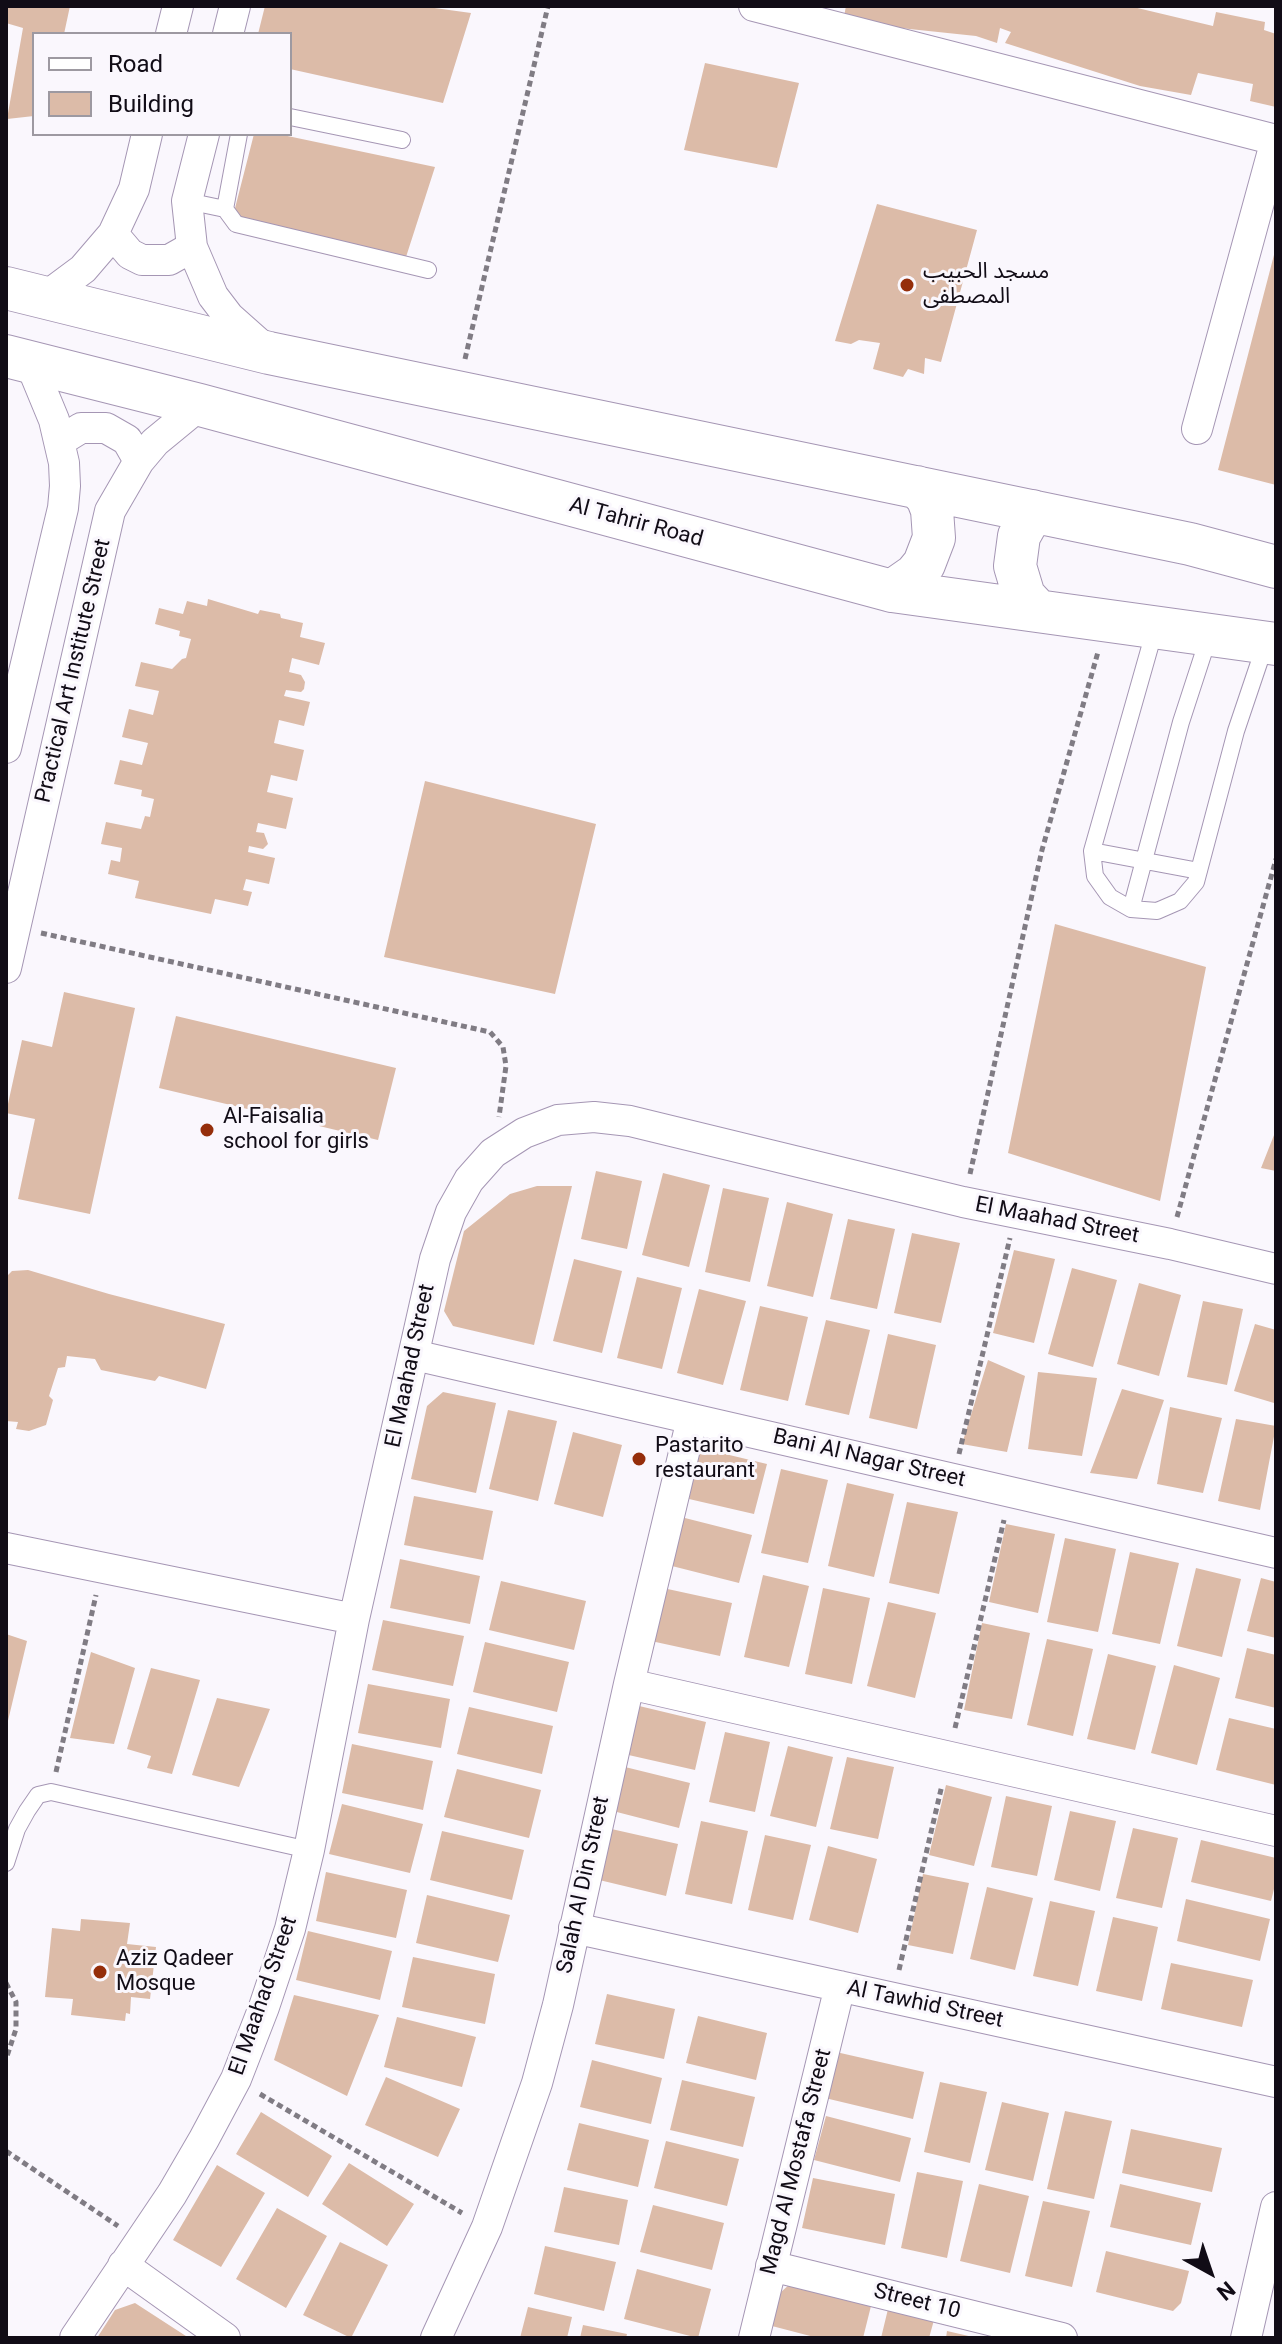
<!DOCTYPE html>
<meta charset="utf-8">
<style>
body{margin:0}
#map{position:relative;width:1282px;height:2344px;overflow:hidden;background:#faf7fd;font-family:Roboto,sans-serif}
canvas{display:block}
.frame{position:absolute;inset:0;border:8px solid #110c16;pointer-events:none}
.legend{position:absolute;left:32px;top:32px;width:260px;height:104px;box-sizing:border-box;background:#faf7fd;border:2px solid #9d99a1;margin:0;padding:10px 14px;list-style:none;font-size:24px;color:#110c16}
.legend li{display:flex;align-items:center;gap:16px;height:40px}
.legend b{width:40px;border:2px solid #9d99a1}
.north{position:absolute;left:1170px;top:2232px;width:80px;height:80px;-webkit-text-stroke:6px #faf7fd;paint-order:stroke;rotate:140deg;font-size:22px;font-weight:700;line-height:32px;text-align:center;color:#110c16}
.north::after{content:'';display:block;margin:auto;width:28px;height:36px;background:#110c16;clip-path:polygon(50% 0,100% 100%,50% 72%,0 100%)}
</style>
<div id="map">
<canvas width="1282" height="2344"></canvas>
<div class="frame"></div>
<ul class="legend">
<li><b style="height:10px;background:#fff"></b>Road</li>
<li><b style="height:22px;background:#dcbba8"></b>Building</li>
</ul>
<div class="north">N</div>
</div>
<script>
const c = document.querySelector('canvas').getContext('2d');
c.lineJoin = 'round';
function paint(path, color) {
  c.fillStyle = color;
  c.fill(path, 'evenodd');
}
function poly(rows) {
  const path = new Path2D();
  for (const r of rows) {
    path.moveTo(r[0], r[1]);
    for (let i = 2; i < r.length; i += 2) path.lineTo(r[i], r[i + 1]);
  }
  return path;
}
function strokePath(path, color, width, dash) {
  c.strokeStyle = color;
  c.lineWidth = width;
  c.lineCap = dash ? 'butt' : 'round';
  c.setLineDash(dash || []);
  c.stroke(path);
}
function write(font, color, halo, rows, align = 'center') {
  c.font = font + ' Roboto,"Noto Sans Arabic",sans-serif';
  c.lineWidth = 6;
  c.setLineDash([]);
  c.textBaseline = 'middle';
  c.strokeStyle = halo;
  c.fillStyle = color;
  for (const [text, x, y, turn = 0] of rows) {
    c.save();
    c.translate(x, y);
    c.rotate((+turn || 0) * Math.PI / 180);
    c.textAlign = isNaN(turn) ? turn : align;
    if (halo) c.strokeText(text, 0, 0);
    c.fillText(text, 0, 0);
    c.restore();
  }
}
const building = poly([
 [6,6,70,6,64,34,34,34,34,116,7,119,23,28,6,23],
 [265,6,420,6,471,13,443,103,290,69,290,34,258,34],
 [846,6,1129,6,1213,26,1216,12,1265,22,1264,30,1276,34,1276,107,1250,101,1253,84,1198,73,1191,95,1140,86,1005,43,1011,32,1000,28,997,43,976,36,843,22],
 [705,63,799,83,777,168,684,150],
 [254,134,278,134,435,167,406,257,232,220],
 [877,204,977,230,941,362,925,358,924,374,908,369,903,377,873,369,880,343,859,340,851,344,835,341],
 [1275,251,1276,252,1276,485,1218,470],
 [208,599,258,614,260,610,280,614,281,618,303,623,300,637,325,643,319,665,292,658,289,672,301,675,305,682,304,689,301,692,286,690,284,696,310,702,304,726,279,720,274,743,304,750,297,781,271,775,267,792,293,798,286,829,258,823,256,832,264,833,268,844,263,849,249,846,248,852,275,858,269,884,246,879,243,890,252,892,248,906,215,899,211,914,135,898,139,881,108,874,111,860,120,862,122,848,101,844,106,822,141,829,145,816,150,817,154,799,141,796,142,790,114,784,120,760,142,765,148,743,122,737,129,709,153,715,159,691,135,686,141,662,172,669,182,659,186,658,191,639,179,636,180,631,155,624,159,608,183,614,187,601,207,606],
 [425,781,596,824,555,994,384,957],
 [1055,924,1206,967,1160,1201,1008,1153],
 [64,992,135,1008,90,1214,18,1199,35,1119,6,1113,22,1040,52,1047],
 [176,1016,396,1068,378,1140,159,1088],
 [1276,1130,1276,1171,1261,1168],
 [596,1171,642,1181,627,1249,581,1239],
 [663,1173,710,1185,689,1267,642,1255],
 [537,1186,572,1186,534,1345,453,1326,444,1311,464,1231,510,1194],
 [723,1188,769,1198,750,1282,705,1272],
 [787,1202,833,1214,813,1297,767,1286],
 [848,1219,895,1229,877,1309,830,1299],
 [912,1233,960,1243,941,1323,894,1313],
 [1014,1250,1055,1259,1034,1343,993,1333],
 [574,1259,622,1271,602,1353,553,1341],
 [1072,1268,1117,1280,1093,1367,1048,1354],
 [28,1270,109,1294,225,1324,206,1389,159,1376,155,1381,101,1370,95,1359,67,1356,65,1367,58,1368,49,1396,53,1400,46,1425,29,1431,16,1429,18,1422,6,1421,6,1277,12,1271],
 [637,1277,682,1288,662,1369,617,1358],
 [1139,1283,1181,1295,1159,1376,1117,1364],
 [699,1289,746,1301,723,1385,677,1373],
 [1203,1301,1243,1309,1227,1385,1187,1377],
 [760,1306,808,1317,788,1401,740,1390],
 [826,1320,870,1330,849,1415,805,1405],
 [1255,1324,1276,1330,1274,1403,1234,1391],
 [888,1334,936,1345,917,1429,869,1418],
 [988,1360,1025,1376,1007,1452,962,1444],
 [1038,1372,1097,1378,1082,1456,1028,1449],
 [1122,1389,1164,1400,1137,1479,1090,1473],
 [443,1392,496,1403,476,1493,411,1479,427,1406],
 [1170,1407,1222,1418,1203,1493,1157,1484],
 [508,1410,557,1421,538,1501,489,1489],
 [1236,1419,1276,1426,1260,1510,1218,1501],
 [573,1432,622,1445,603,1517,554,1504],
 [700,1448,767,1464,754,1514,689,1499],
 [781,1469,828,1480,808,1563,761,1553],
 [847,1483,894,1494,874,1577,828,1566],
 [414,1496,493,1511,483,1560,404,1545],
 [907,1502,958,1512,939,1594,889,1583],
 [681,1517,752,1535,739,1583,668,1565],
 [1006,1524,1055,1534,1038,1613,989,1602],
 [1065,1538,1116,1549,1098,1632,1047,1622],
 [1130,1552,1179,1563,1160,1644,1112,1634],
 [400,1559,480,1576,470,1624,390,1608],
 [1196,1568,1241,1579,1222,1657,1177,1646],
 [763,1575,809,1586,789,1667,744,1657],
 [1261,1578,1276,1582,1276,1638,1247,1631],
 [501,1581,586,1601,574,1650,489,1630],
 [663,1588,732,1603,720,1656,651,1641],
 [823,1588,870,1598,852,1684,805,1674],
 [888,1602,936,1613,915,1698,867,1686],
 [383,1620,464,1636,453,1686,372,1670],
 [982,1623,1030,1633,1012,1719,964,1710],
 [6,1634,27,1641,7,1725,6,1725],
 [1047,1639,1093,1649,1073,1736,1027,1725],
 [485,1642,569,1662,557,1712,473,1692],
 [1247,1648,1276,1655,1276,1708,1235,1698],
 [91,1652,135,1668,114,1744,70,1738],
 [1108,1654,1156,1666,1135,1750,1087,1739],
 [1174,1665,1220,1678,1197,1765,1151,1753],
 [151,1668,200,1680,172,1774,147,1768,151,1756,127,1749],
 [368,1684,450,1699,441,1748,358,1733],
 [217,1698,270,1709,239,1787,192,1775],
 [635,1705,706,1722,695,1770,624,1754],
 [469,1707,553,1726,542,1774,457,1754],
 [1229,1718,1276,1729,1276,1785,1216,1770],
 [725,1732,770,1742,755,1812,709,1802],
 [352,1744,433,1761,423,1810,342,1793],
 [788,1746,833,1757,816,1827,770,1816],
 [847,1757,894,1767,878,1839,830,1829],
 [621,1766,690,1783,679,1828,609,1810],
 [457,1769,541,1790,529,1838,444,1817],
 [946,1785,992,1797,974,1866,929,1855],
 [1006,1796,1052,1806,1037,1876,991,1867],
 [342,1804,423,1824,410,1873,329,1854],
 [1070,1811,1116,1821,1100,1891,1054,1880],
 [701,1821,748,1831,732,1904,685,1894],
 [607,1828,678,1844,666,1896,595,1879],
 [1133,1828,1178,1838,1162,1908,1116,1898],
 [442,1831,524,1850,512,1900,430,1880],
 [765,1835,811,1845,793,1920,748,1910],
 [1201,1840,1276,1858,1276,1881,1271,1901,1191,1882],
 [828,1846,877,1859,858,1933,809,1920],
 [326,1872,407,1890,396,1938,316,1921],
 [923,1874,969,1883,953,1954,908,1945],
 [987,1887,1033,1898,1015,1970,970,1959],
 [427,1895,510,1915,498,1962,416,1943],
 [1186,1899,1270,1919,1260,1961,1177,1941],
 [1050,1901,1095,1911,1078,1986,1033,1976],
 [1113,1917,1158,1927,1142,2001,1096,1991],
 [81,1919,130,1923,127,1944,156,1947,150,1999,131,1997,130,2014,126,2013,125,2021,71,2015,73,1999,45,1997,52,1928,80,1931],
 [308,1931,392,1951,380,2000,296,1980],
 [413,1957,495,1974,485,2024,402,2007],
 [1171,1963,1253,1980,1242,2027,1161,2009],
 [607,1994,675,2009,664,2059,595,2044],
 [294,1995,379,2015,347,2096,274,2060],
 [698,2016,767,2033,756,2080,686,2063],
 [397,2017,476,2037,462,2087,384,2067],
 [836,2052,924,2072,913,2119,825,2098],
 [592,2060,662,2078,651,2124,580,2107],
 [386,2077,460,2109,438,2157,365,2125],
 [682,2080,755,2097,743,2147,670,2130],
 [940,2082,987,2092,970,2163,924,2152],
 [1002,2102,1049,2113,1033,2181,985,2170],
 [1065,2111,1112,2121,1094,2199,1047,2189],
 [261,2112,332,2156,308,2197,236,2154],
 [826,2116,911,2138,900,2182,814,2160],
 [579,2123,649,2140,638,2187,567,2170],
 [1131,2129,1222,2148,1212,2192,1122,2173],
 [666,2141,739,2159,727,2206,654,2188],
 [349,2163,414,2204,387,2246,322,2204],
 [217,2165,265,2193,221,2267,173,2240],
 [917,2172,963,2181,947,2258,901,2248],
 [813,2178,895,2194,885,2245,802,2228],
 [979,2184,1029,2196,1010,2273,960,2261],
 [1120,2184,1201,2203,1191,2245,1110,2227],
 [564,2187,628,2200,619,2245,554,2232],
 [1043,2201,1090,2211,1072,2287,1025,2276],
 [653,2205,724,2223,712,2270,640,2252],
 [277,2208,327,2236,286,2308,236,2279],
 [340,2242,388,2265,351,2338,303,2315],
 [545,2246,616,2262,604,2311,534,2294],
 [1106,2251,1189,2271,1181,2303,1173,2311,1096,2292],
 [637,2269,711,2289,698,2338,624,2319],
 [790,2284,871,2306,863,2338,818,2338,772,2326,781,2292],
 [135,2303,189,2338,97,2338,115,2310],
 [528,2307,572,2317,567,2338,520,2338],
 [888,2309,934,2320,929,2338,881,2338],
 [583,2325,627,2334,626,2338,580,2338],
 [947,2331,973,2337,973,2338,946,2338]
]);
const path = poly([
 [465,359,548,6],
 [41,933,490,1032,503,1047,506,1066,499,1117],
 [970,1174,1042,850,1098,652],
 [1177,1217,1276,859],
 [959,1454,1010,1238],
 [955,1728,1004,1520],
 [56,1772,96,1595],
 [899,1970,942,1785],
 [6,1983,16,2002,16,2029,6,2059],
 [260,2094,462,2213],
 [6,2151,118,2226]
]);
const lane = poly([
 [290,117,402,140],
 [239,134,225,209,236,224,428,270],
 [187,201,225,209],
 [1155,629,1092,851,1095,876,1110,897,1131,909,1157,911,1180,901,1196,882,1236,731,1265,645],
 [1092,851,1199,871],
 [1131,909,1181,722,1209,636],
 [6,1863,17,1829,27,1811,38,1795,51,1792,309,1850]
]);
const street = poly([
 [754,6,1276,140],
 [171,34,178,6],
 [228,34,235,6],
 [204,134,187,201,192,247,213,296,229,317,265,349],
 [113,234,130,254,142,260,169,260,192,247],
 [44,298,83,269,113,234,134,189,147,134],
 [1197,429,1276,140],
 [60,441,81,428,106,428,127,440,139,461],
 [6,748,63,508,65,486,64,463,54,420,30,362],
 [6,968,110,511,139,461,155,442,200,405],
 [414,1355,1276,1553],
 [6,1548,354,1619],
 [629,1684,1276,1831],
 [574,1928,1276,2082],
 [123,2265,225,2338],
 [771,2266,1062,2338],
 [75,2338,172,2194,204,2139,236,2079,264,2007,290,1929,309,1850,354,1619,435,1259,451,1212,469,1180,493,1153,524,1133,558,1120,594,1117,630,1121,963,1202,1170,1244,1276,1269],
 [436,2338,487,2227,537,2083,558,2005,629,1684,692,1419],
 [754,2338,840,1986],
 [1246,2338,1276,2207]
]);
const secondary = poly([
 [6,288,269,353,1190,544,1276,567],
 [6,356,200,405,892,591,1276,644],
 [1033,511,1019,536,1015,566,1024,596,1038,611],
 [892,591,915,575,924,564,934,538,932,510,927,497,917,487]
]);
const markers = [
 [907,285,8,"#952e0b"],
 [207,1130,8,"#952e0b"],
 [639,1459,8,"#952e0b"],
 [100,1972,8,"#952e0b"]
];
const poiNames = [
 ["مسجد الحبيب",923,272],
 ["المصطفى",923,297],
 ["Al-Faisalia",223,1117],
 ["school for girls",223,1142],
 ["Pastarito",655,1446],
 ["restaurant",655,1471],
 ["Aziz Qadeer",116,1959],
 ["Mosque",116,1984]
];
const streetNames = [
 ["Al Tahrir Road",636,523,15],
 ["Practical Art Institute Street",74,671,-77],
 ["El Maahad Street",1057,1221,11],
 ["El Maahad Street",411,1366,-78],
 ["Bani Al Nagar Street",869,1459,13],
 ["Salah Al Din Street",584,1885,-78],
 ["El Maahad Street",264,1996,-71],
 ["Al Tawhid Street",925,2005,12],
 ["Magd Al Mostafa Street",797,2162,-76],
 ["Street 10",917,2302,14]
];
paint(building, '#dcbba8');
strokePath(lane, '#a596b4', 18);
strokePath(street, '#a596b4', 32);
strokePath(secondary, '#a596b4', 44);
strokePath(path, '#807c84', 5, [6, 4]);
strokePath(lane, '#fff', 16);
strokePath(street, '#fff', 30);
strokePath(secondary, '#fff', 42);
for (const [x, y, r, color] of markers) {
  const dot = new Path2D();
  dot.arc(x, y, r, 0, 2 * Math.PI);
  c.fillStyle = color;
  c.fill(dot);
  strokePath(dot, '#faf7fd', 3);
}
write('22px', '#110c16', '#faf7fd', poiNames, 'left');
write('22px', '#110c16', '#faf7fd', streetNames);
</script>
